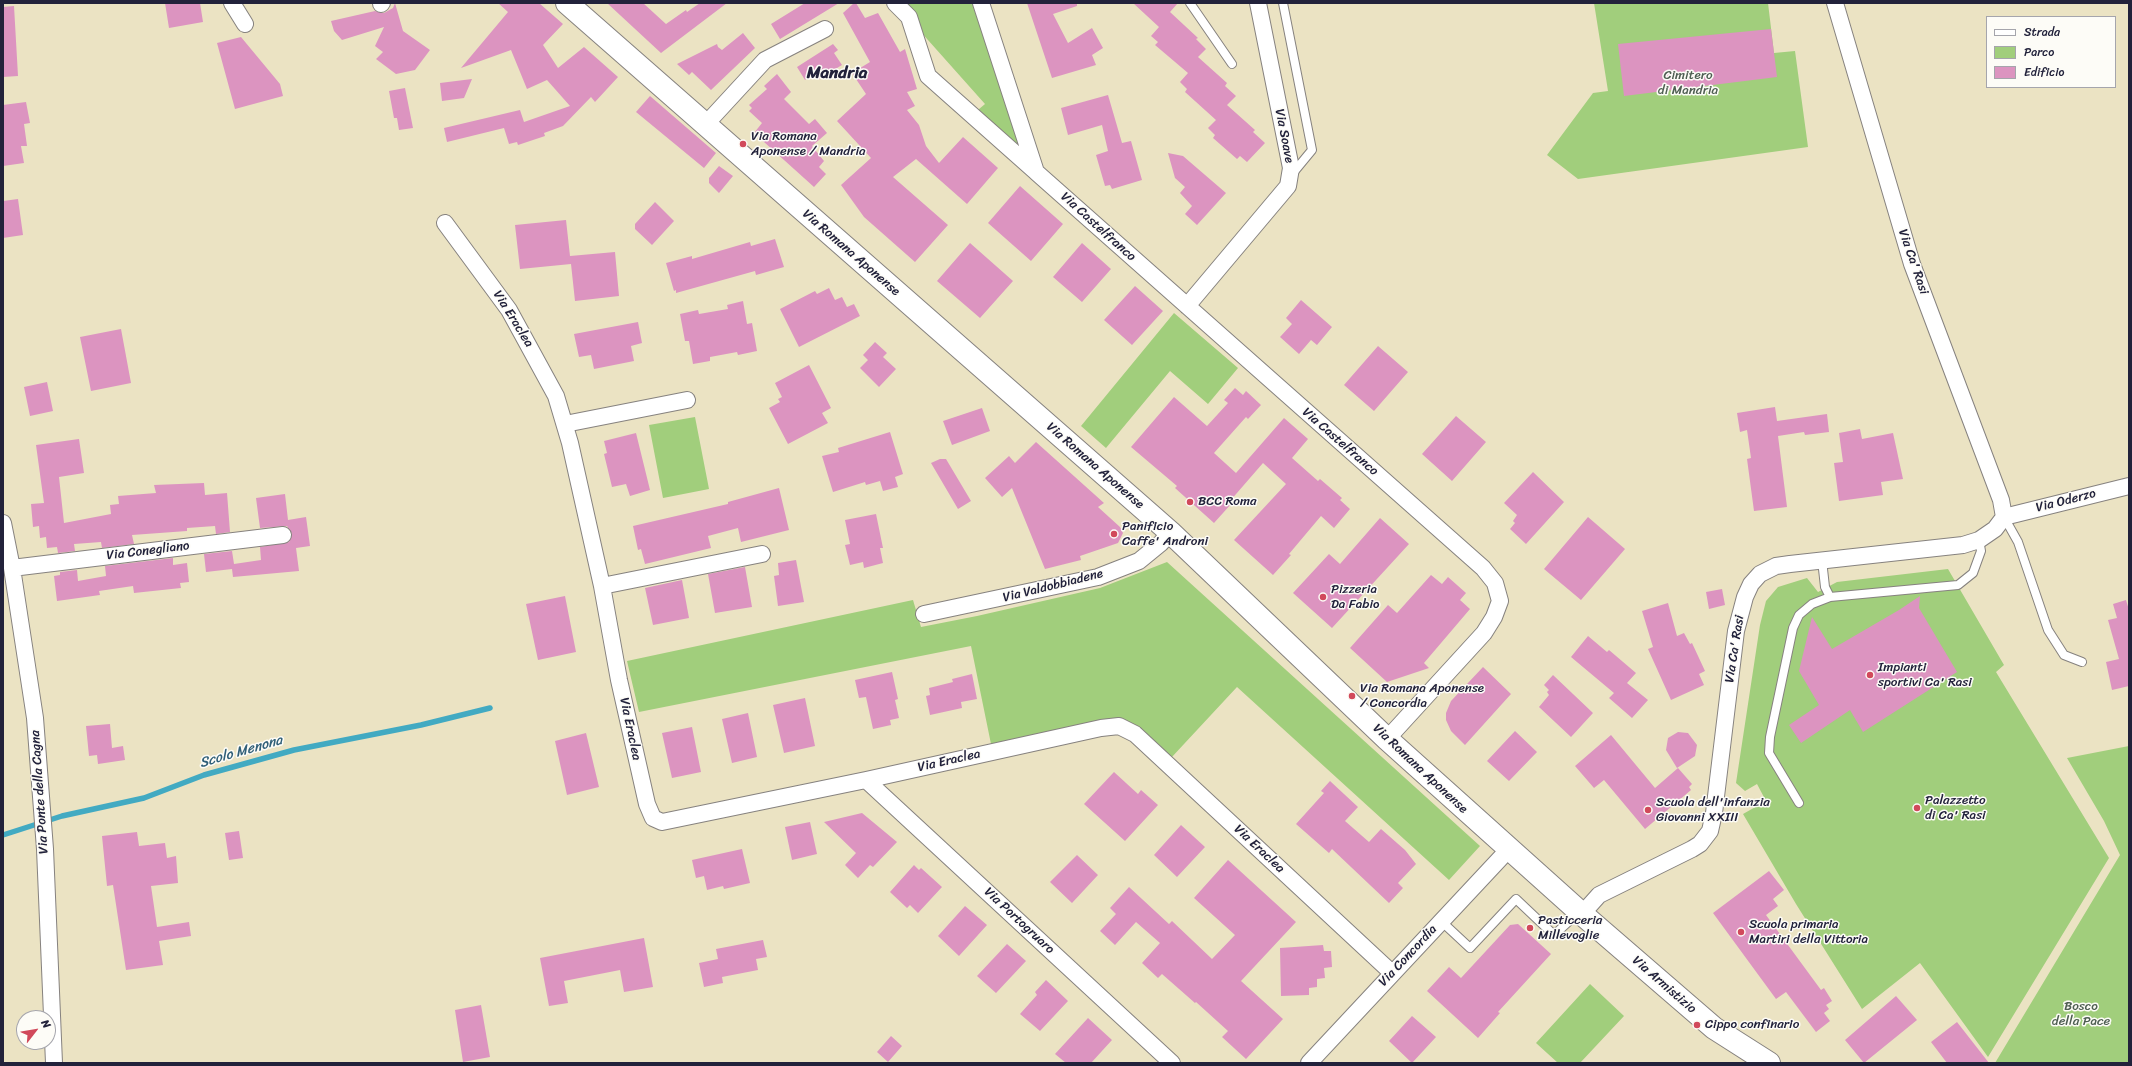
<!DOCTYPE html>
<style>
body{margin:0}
#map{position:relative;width:2132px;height:1066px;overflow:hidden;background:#ebe3c3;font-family:Sriracha,sans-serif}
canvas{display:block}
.frame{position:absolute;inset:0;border:4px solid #22223b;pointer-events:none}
.legend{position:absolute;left:1986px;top:16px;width:130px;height:72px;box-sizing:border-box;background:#fdfcf7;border:1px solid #a5a5ac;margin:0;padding:5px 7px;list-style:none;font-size:12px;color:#22223b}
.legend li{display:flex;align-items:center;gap:8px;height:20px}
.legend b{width:20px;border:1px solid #a5a5ac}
.north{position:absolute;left:16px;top:1010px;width:40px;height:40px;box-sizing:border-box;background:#fdfcf7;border:1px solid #a5a5ac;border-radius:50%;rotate:59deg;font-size:11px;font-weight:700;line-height:16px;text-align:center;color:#22223b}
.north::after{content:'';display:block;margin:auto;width:14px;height:18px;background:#d1495b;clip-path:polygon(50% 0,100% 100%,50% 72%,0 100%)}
</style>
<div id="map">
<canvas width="2132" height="1066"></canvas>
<div class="frame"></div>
<ul class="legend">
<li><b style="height:5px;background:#fff"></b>Strada</li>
<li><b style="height:11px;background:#a1ce7c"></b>Parco</li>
<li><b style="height:11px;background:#dc94c0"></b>Edificio</li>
</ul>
<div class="north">N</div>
</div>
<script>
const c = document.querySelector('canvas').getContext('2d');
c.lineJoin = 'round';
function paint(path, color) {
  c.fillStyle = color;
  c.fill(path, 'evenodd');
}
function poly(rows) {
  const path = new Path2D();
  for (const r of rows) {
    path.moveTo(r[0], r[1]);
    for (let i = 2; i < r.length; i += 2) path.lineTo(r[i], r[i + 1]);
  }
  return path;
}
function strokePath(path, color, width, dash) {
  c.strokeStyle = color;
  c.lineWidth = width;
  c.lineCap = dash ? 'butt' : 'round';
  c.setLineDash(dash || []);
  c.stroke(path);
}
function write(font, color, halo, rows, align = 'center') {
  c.font = font + ' Sriracha,sans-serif';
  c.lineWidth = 3;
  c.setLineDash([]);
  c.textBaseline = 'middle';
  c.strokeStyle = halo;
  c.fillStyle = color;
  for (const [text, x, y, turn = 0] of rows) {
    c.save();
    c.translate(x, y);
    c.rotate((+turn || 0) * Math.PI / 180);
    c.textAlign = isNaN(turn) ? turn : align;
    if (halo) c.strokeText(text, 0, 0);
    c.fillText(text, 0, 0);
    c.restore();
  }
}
const green = poly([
 [895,3,981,3,1036,172,972,115,985,104],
 [1594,3,1768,3,1774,53,1795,51,1808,147,1578,179,1547,155,1593,93,1608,91],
 [1174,313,1238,368,1208,404,1170,371,1106,448,1081,426],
 [695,417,709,489,663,498,649,425],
 [1167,562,1480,846,1449,880,1237,687,1171,758,1122,720,1110,719,991,744,971,646,639,712,627,661,913,600,921,627,977,616,1100,588],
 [1948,569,2004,665,1996,672,2109,858,1988,1057,1920,963,1862,1009,1796,904,1743,814,1766,801,1757,784,1745,791,1736,783,1760,625,1766,601,1778,587,1807,578,1818,592,1837,582],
 [2129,746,2129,1063,1995,1063,2120,855,2104,821,2067,758],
 [1590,984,1624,1016,1580,1063,1558,1063,1536,1043]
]);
const stream = poly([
 [3,835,62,816,144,798,204,775,294,750,421,725,490,708]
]);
const building = poly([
 [165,3,200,3,203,22,169,28],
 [395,3,403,31,430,50,415,70,396,74,376,59,383,52,375,46,384,27,342,40,334,31,331,21,375,11,384,13,393,8],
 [498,3,539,3,563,24,543,45,558,68,584,47,618,77,595,102,591,97,563,126,544,133,545,136,518,145,517,142,509,144,504,128,447,142,444,128,520,110,524,122,570,106,547,80,527,89,511,50,461,68,508,12],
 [607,3,643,3,666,24,686,10,687,12,700,3,727,3,661,53],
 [805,3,839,3,780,39,771,24],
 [854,3,856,3,865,18,878,13,900,52,905,49,917,89,907,92,915,106,907,110,919,125,926,146,939,163,963,137,998,168,967,204,916,159,893,177,948,225,915,262,864,217,841,185,871,158,837,121,866,94,852,73,870,62,843,13],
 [1027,3,1077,3,1077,6,1053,14,1068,43,1092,28,1103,48,1092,55,1096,65,1052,78],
 [1133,3,1178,3,1170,12,1198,38,1196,39,1206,49,1198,57,1227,83,1225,86,1236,96,1227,105,1255,130,1253,132,1265,143,1247,162,1240,156,1237,159,1213,138,1215,135,1208,128,1216,120,1185,92,1187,89,1180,82,1188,73,1155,45,1158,42,1151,36,1159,27],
 [14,6,18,76,3,77,3,7],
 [1771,29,1777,77,1624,96,1618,44],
 [743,33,755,48,711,90,692,72,689,75,677,64,717,44,718,47,722,50],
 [241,37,280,84,283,96,235,109,217,43],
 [833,44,838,50,834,53,842,65,819,79,814,72,805,80,797,67],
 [777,74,791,92,784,99,809,124,815,119,827,133,812,146,824,161,819,167,826,174,814,187,754,133,762,123,749,111,752,108,749,105,767,89,764,86],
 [472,79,464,98,442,101,440,83],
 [405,88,413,128,399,130,397,118,394,118,389,91],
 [1108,95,1122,143,1131,141,1142,180,1112,189,1110,185,1105,186,1096,155,1108,151,1102,125,1068,135,1061,108],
 [650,96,716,153,704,168,636,112],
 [26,102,30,123,24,124,27,146,21,146,24,163,3,166,3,105],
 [1168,153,1183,156,1226,193,1197,225,1185,214,1192,206,1180,193,1185,187,1175,178],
 [719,166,733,176,719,193,709,183,709,178],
 [1020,186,1063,224,1031,261,988,223],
 [18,199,23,235,3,238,3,201],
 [655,202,674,221,652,245,635,229,635,224],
 [566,220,570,256,615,252,619,296,575,301,571,264,520,269,515,225],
 [775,239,784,267,756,275,755,271,676,293,676,290,674,291,666,263,692,256,692,259,750,242,751,246],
 [970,243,1013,281,980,318,937,281],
 [1082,243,1111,269,1082,302,1053,277],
 [1135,286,1163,311,1132,345,1104,320],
 [829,288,835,300,842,297,847,307,854,304,860,316,799,347,780,309,815,291,817,294],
 [1301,300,1332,327,1317,345,1311,340,1299,354,1280,337,1292,324,1286,318],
 [743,301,747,324,752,323,757,351,738,355,737,352,710,357,710,361,693,364,689,341,685,341,680,314,698,310,699,314,728,309,727,305],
 [638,322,642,343,631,346,634,361,594,369,591,355,579,357,574,334],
 [121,329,131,383,91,391,80,337],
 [875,342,887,353,883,357,896,369,879,387,860,368,868,360,863,355],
 [1378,346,1408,372,1374,411,1344,385],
 [809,365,831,408,822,413,828,423,788,444,769,408,780,402,778,399,782,397,775,383],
 [47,382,53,411,30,416,24,387],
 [1235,388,1243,395,1246,391,1261,405,1248,419,1246,417,1214,453,1236,473,1284,418,1308,439,1292,458,1318,481,1320,479,1342,498,1340,500,1350,509,1334,528,1321,516,1289,554,1291,555,1273,575,1234,540,1286,484,1263,463,1230,501,1232,503,1214,523,1175,488,1177,486,1131,447,1174,397,1207,426,1228,403,1224,400],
 [1775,407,1777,421,1827,414,1829,432,1805,435,1804,432,1778,436,1787,507,1754,511,1747,459,1751,458,1747,430,1740,432,1737,413],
 [982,408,990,431,952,445,943,421],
 [1456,416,1486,442,1452,481,1422,454],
 [1860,429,1862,439,1893,433,1903,479,1881,482,1883,495,1839,501,1834,463,1843,462,1839,433],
 [890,432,903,474,895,477,898,487,883,491,880,481,866,485,865,482,833,492,822,456,839,452,838,448],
 [636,433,650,490,630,496,626,484,612,487,604,454,607,453,604,441],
 [79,439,84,473,59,477,64,523,111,514,110,505,119,504,118,496,156,493,154,485,204,483,205,495,227,493,230,532,216,534,215,526,187,528,187,531,132,535,134,544,102,548,101,542,74,544,75,551,58,553,57,547,47,548,46,537,40,538,39,526,33,527,31,504,44,503,36,445],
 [1036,442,1104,503,1098,507,1120,527,1123,533,1118,543,1080,556,1081,560,1045,569,1012,488,1002,497,985,478,1009,456,1015,463],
 [940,459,946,459,971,501,958,509,931,463],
 [1533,472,1564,502,1526,544,1510,529,1515,523,1513,521,1517,515,1504,503],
 [779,488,789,530,741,542,738,528,708,536,711,548,645,564,641,549,638,550,633,526,728,504,728,502],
 [285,494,288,520,306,517,310,546,296,548,299,571,233,577,232,569,206,572,204,554,232,551,234,564,261,560,260,547,289,542,292,534,287,526,260,528,256,498],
 [876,514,883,548,880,548,883,563,864,568,863,562,850,565,845,545,850,544,845,520],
 [1588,517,1625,549,1581,600,1544,569],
 [1380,518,1409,544,1332,628,1293,593,1329,554,1340,564],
 [173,558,173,565,187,563,189,582,180,583,181,588,134,593,133,586,99,591,100,595,57,601,54,576,60,575,60,572,77,570,78,581,106,576,105,566],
 [796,560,804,602,778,606,774,576,779,575,778,563],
 [745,567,752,607,715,613,708,574],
 [1431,575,1442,584,1448,577,1466,593,1460,600,1470,609,1424,663,1429,668,1387,682,1350,648,1388,605,1397,613],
 [682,580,689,618,653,625,645,588],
 [1722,589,1725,605,1709,609,1706,592],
 [565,596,576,652,538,660,526,604],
 [1920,596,1919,608,1957,672,1863,732,1850,710,1801,743,1789,725,1819,705,1799,671,1812,617,1832,649,1899,610],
 [2126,600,2129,610,2129,686,2112,690,2106,662,2119,659,2108,620,2117,618,2113,604],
 [1668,603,1677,636,1684,633,1690,644,1692,643,1705,671,1699,674,1704,685,1671,700,1648,649,1653,647,1642,611],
 [1588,636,1607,652,1609,650,1636,673,1627,683,1648,700,1632,718,1609,698,1614,693,1571,657],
 [1483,667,1511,694,1465,745,1451,731,1446,720,1446,713,1451,701],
 [892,672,898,699,895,700,899,718,890,720,891,725,873,729,866,697,859,698,855,680],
 [972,674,977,699,961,702,962,708,930,715,926,696,930,695,929,688,953,682,952,679],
 [1553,675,1593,713,1571,737,1539,707,1549,695,1547,692,1549,690,1544,685],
 [805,698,815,746,784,753,773,705],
 [748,713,757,757,732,763,722,719],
 [110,724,112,748,123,746,125,760,98,764,97,755,89,756,86,726],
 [692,727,701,772,672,778,662,733],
 [1515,731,1537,752,1509,781,1487,761],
 [1678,732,1688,733,1697,745,1695,756,1677,768,1666,750,1668,738],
 [586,733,599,787,567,795,555,741],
 [1611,735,1655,788,1678,768,1692,784,1689,787,1691,790,1645,829,1604,780,1594,788,1575,766],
 [1114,772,1138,794,1141,790,1158,805,1125,841,1084,804],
 [1330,781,1358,807,1345,821,1369,842,1381,829,1405,850,1416,864,1398,883,1403,888,1389,903,1332,849,1329,853,1296,824,1324,793,1321,791],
 [862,813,897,842,873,867,870,865,858,878,845,865,856,853,824,822],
 [810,822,817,854,792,860,785,827],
 [1181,825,1205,847,1177,877,1154,855],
 [239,831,243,858,229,860,225,833],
 [137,832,139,846,165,843,167,858,176,856,178,883,151,886,157,927,189,922,191,936,159,941,163,965,126,970,113,885,107,886,102,836],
 [742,849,750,883,724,889,723,886,707,890,704,876,696,878,692,860],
 [1077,855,1098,875,1072,903,1050,882],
 [1228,860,1296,922,1241,981,1283,1019,1246,1059,1222,1037,1228,1031,1196,1002,1195,1003,1162,974,1158,978,1142,963,1160,943,1136,922,1115,945,1100,931,1116,914,1110,908,1129,887,1169,924,1172,921,1212,959,1235,935,1194,898],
 [914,865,919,870,921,868,942,887,918,913,910,905,907,908,890,892],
 [1769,871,1784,890,1773,899,1778,906,1766,915,1821,990,1824,988,1832,1001,1826,1005,1829,1009,1824,1013,1830,1021,1816,1032,1786,992,1776,999,1713,913],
 [965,906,987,925,959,956,938,936],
 [1518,924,1551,954,1498,1012,1500,1013,1478,1038,1427,991,1449,967,1461,978,1510,925],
 [644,938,653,987,624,992,620,970,564,981,568,1003,549,1006,540,958],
 [763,940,767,957,756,959,758,970,722,977,723,983,704,987,699,963,718,959,716,949],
 [1007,944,1026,961,996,993,977,976],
 [1323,945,1324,951,1331,951,1332,967,1324,968,1325,978,1317,979,1317,987,1309,988,1309,995,1281,996,1280,948],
 [1046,980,1068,1001,1040,1031,1020,1014,1037,995,1035,992],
 [1896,996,1917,1020,1864,1063,1845,1040],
 [481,1005,490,1057,463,1062,455,1010],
 [1412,1016,1436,1037,1412,1063,1389,1041],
 [1088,1018,1112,1040,1091,1063,1066,1063,1055,1054],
 [1957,1022,1989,1063,1947,1063,1931,1042],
 [891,1036,902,1046,888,1062,877,1052]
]);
const lane = poly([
 [1190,3,1232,64],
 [1283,3,1312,150,1293,173],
 [2004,517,2018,542,2048,630,2064,655,2082,662],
 [1822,560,1825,587,1830,597],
 [1799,803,1769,753,1770,737,1793,628,1799,615,1812,604,1830,597,1958,585,1973,573,1981,551,1979,540],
 [1441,921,1470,948,1516,899,1554,935,1579,912]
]);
const street = poly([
 [232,3,245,24],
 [895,3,909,17,928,76,1035,171],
 [981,3,1036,172,1483,568,1495,583,1500,601,1494,617,1484,633,1387,739],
 [381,4,382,3],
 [706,124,765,60,825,29],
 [445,223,509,310,556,396,570,443,602,586,619,680,647,804,653,818,662,822,866,780,1101,728,1119,726,1135,734,1392,973],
 [1187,306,1288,186,1291,168,1258,3],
 [565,424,687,400],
 [2004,517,2129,486],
 [3,523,12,568,35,718,45,849,54,1063],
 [12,568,283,535],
 [602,586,762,554],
 [924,614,1098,577,1139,561,1161,543,1170,532],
 [866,780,1172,1063],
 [1582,914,1599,895,1692,849,1700,844,1710,831,1714,813,1736,631,1745,597,1751,584,1760,574,1776,566,1790,564,1963,545,1979,540,1995,529,2004,517,2001,500,1912,264,1835,3],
 [1309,1063,1509,849]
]);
const secondary = poly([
 [567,3,1170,532,1387,739,1582,914,1714,1028,1769,1063]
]);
const markers = [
 [743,144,4,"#d1495b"],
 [1190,502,4,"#d1495b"],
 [1114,534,4,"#d1495b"],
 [1323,597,4,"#d1495b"],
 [1870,675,4,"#d1495b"],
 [1352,696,4,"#d1495b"],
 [1917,808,4,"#d1495b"],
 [1648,810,4,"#d1495b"],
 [1530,928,4,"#d1495b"],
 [1741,932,4,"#d1495b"],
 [1697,1025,4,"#d1495b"]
];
const parkNames = [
 ["Cimitero",1688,76],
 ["di Mandria",1688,91],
 ["Bosco",2081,1007],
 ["della Pace",2081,1022]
];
const streetNames = [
 ["Via Soave",1284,136,79],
 ["Via Castelfranco",1098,227,42],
 ["Via Romana Aponense",851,253,41],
 ["Via Ca' Rasi",1913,262,71],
 ["Via Eraclea",513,319,58],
 ["Via Castelfranco",1340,442,41],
 ["Via Romana Aponense",1095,466,41],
 ["Via Oderzo",2066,501,-14],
 ["Via Conegliano",148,551,-7],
 ["Via Valdobbiadene",1053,586,-14],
 ["Via Ca' Rasi",1735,649,-81],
 ["Via Eraclea",630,729,78],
 ["Via Eraclea",949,761,-13],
 ["Via Romana Aponense",1420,769,43],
 ["Via Ponte della Cagna",40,792,-94],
 ["Via Eraclea",1259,849,43],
 ["Via Portogruaro",1019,921,43],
 ["Via Concordia",1408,956,-47],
 ["Via Armistizio",1664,985,41]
];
const poiNames = [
 ["Via Romana",751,137],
 ["Aponense / Mandria",751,152],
 ["BCC Roma",1198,502],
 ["Panificio",1122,527],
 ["Caffe' Androni",1122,542],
 ["Pizzeria",1331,590],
 ["Da Fabio",1331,605],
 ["Impianti",1878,668],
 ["sportivi Ca' Rasi",1878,683],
 ["Via Romana Aponense",1360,689],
 ["/ Concordia",1360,704],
 ["Palazzetto",1925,801],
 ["di Ca' Rasi",1925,816],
 ["Scuola dell'infanzia",1656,803],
 ["Giovanni XXIII",1656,818],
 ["Pasticceria",1538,921],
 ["Millevoglie",1538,936],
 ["Scuola primaria",1749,925],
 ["Martiri della Vittoria",1749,940],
 ["Cippo confinario",1705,1025]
];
const waterNames = [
 ["Scolo Menona",241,752,-16]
];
const districtNames = [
 ["Mandria",837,74]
];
paint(green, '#a1ce7c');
strokePath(stream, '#42aac2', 5.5);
paint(building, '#dc94c0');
strokePath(lane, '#86827f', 10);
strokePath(street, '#86827f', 18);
strokePath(secondary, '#86827f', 24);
strokePath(lane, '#fff', 8);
strokePath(street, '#fff', 16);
strokePath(secondary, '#fff', 22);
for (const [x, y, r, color] of markers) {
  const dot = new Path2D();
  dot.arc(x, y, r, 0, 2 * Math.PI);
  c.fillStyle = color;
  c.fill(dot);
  strokePath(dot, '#fdfcf7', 1.5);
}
write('13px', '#4e5e52', '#fdfcf7', parkNames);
write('13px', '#22223b', '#fdfcf7', streetNames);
write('13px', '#22223b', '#fdfcf7', poiNames, 'left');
write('italic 14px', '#305f78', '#fdfcf7', waterNames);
write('bold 17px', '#22223b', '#fdfcf7', districtNames);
</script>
